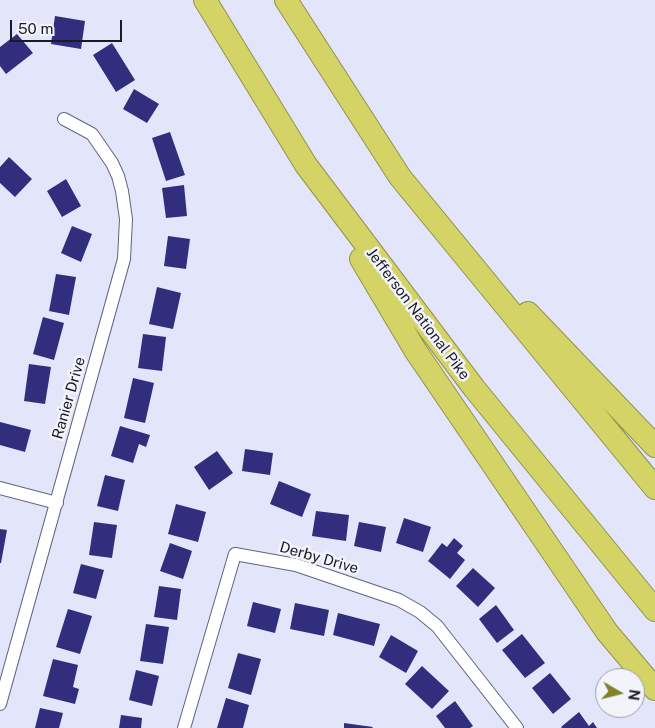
<!DOCTYPE html>
<style>
body{margin:0}
#map{position:relative;width:655px;height:728px;overflow:hidden;background:#e3e6fa;font-family:"Public Sans",sans-serif}
canvas{display:block}
.north{position:absolute;left:595px;top:668px;width:50px;height:50px;box-sizing:border-box;background:#f3f4fb;border:1px solid #9c9da6;border-radius:50%;rotate:98deg;font-size:14px;font-weight:700;line-height:20px;text-align:center;color:#191a26}
.north::after{content:'';display:block;margin:auto;width:18px;height:22px;background:#82822b;clip-path:polygon(50% 0,100% 100%,50% 72%,0 100%)}
.scale{position:absolute;left:10px;top:20px;width:112px;height:22px;box-sizing:border-box;border:2px solid #191a26;border-top:0;padding-left:6px;font-size:15px;line-height:18px;white-space:nowrap;color:#191a26;-webkit-text-stroke:4px #f3f4fb;paint-order:stroke}
</style>
<div id="map">
<canvas width="655" height="728"></canvas>
<div class="north">N</div>
<div class="scale">50 m</div>
</div>
<script>
const c = document.querySelector('canvas').getContext('2d');
c.lineJoin = 'round';
function paint(path, color) {
  c.fillStyle = color;
  c.fill(path, 'evenodd');
}
function poly(rows) {
  const path = new Path2D();
  for (const r of rows) {
    path.moveTo(r[0], r[1]);
    for (let i = 2; i < r.length; i += 2) path.lineTo(r[i], r[i + 1]);
  }
  return path;
}
function strokePath(path, color, width, dash) {
  c.strokeStyle = color;
  c.lineWidth = width;
  c.lineCap = dash ? 'butt' : 'round';
  c.setLineDash(dash || []);
  c.stroke(path);
}
function write(font, color, halo, rows, align = 'center') {
  c.font = font + ' "Public Sans",sans-serif';
  c.lineWidth = 5;
  c.setLineDash([]);
  c.textBaseline = 'middle';
  c.strokeStyle = halo;
  c.fillStyle = color;
  for (const [text, x, y, turn = 0] of rows) {
    c.save();
    c.translate(x, y);
    c.rotate((+turn || 0) * Math.PI / 180);
    c.textAlign = isNaN(turn) ? turn : align;
    if (halo) c.strokeText(text, 0, 0);
    c.fillText(text, 0, 0);
    c.restore();
  }
}
const building = poly([
 [55,16,85,21,81,49,51,44],
 [17,34,33,53,6,74,0,66,0,47],
 [112,43,135,80,116,92,93,55],
 [134,89,159,104,147,123,123,109],
 [170,132,185,175,166,181,152,138],
 [9,157,32,179,15,197,0,183,0,167],
 [66,179,81,206,62,217,47,191],
 [184,185,187,216,166,218,162,188],
 [72,226,92,234,81,262,61,253],
 [168,236,190,239,186,269,164,266],
 [56,274,76,277,69,315,49,311],
 [157,287,181,293,173,329,149,324],
 [43,317,64,323,54,360,33,354],
 [143,334,166,337,162,371,138,368],
 [29,364,51,367,45,404,24,401],
 [133,378,154,383,145,423,124,418],
 [0,422,31,430,25,452,0,445],
 [120,426,150,435,146,447,139,444,133,463,111,456],
 [245,449,273,453,270,475,242,471],
 [217,451,233,473,209,490,194,467],
 [105,475,125,480,118,511,97,506],
 [279,481,311,494,302,517,270,504],
 [176,504,206,512,198,542,168,534],
 [316,511,349,515,346,541,312,536],
 [404,518,431,527,423,552,396,543],
 [94,522,117,525,112,558,89,555],
 [359,522,386,527,381,552,354,546],
 [0,529,7,530,1,563,0,563],
 [454,538,463,546,457,553,465,560,450,579,428,561,442,543,447,547],
 [170,543,192,551,183,579,160,571],
 [81,564,104,570,96,599,73,593],
 [473,568,495,588,478,607,456,586],
 [159,586,181,589,177,620,154,617],
 [253,602,281,609,275,633,247,626],
 [295,603,329,610,324,636,290,629],
 [496,605,514,630,497,643,479,619],
 [68,609,92,616,80,654,56,647],
 [338,613,380,624,374,646,333,635],
 [146,624,169,627,163,664,140,661],
 [522,634,545,663,525,678,502,650],
 [391,635,418,651,406,673,379,657],
 [238,653,261,659,251,695,228,688],
 [53,659,78,665,73,687,79,689,75,704,43,696],
 [422,666,449,691,432,709,405,684],
 [136,670,159,676,152,706,129,700],
 [550,673,571,699,553,714,532,688],
 [226,698,249,705,243,728,217,728],
 [455,701,473,726,470,728,445,728,436,716],
 [40,708,63,713,59,728,35,728],
 [579,712,589,726,593,722,597,728,562,728,561,727],
 [121,715,142,718,141,728,119,728],
 [344,723,373,727,372,728,344,728]
]);
const street = poly([
 [0,488,57,503],
 [0,704,124,259,126,219,122,191,118,176,112,163,92,134,64,119],
 [184,728,235,554,296,565,399,600,420,612,437,626,517,728]
]);
const highway = poly([
 [205,0,306,165,474,388,655,610],
 [286,0,400,177,655,488],
 [361,259,415,350,607,632,655,689],
 [528,313,655,446]
]);
const streetNames = [
 ["Jefferson National Pike",418,314,53],
 ["Ranier Drive",69,398,-74],
 ["Derby Drive",319,558,16]
];
paint(building, '#312e7d');
strokePath(street, '#616481', 14);
strokePath(highway, '#929250', 24);
strokePath(street, '#fff', 12);
strokePath(highway, '#d3d366', 22);
write('15px', '#191a26', '#f3f4fb', streetNames);
</script>
